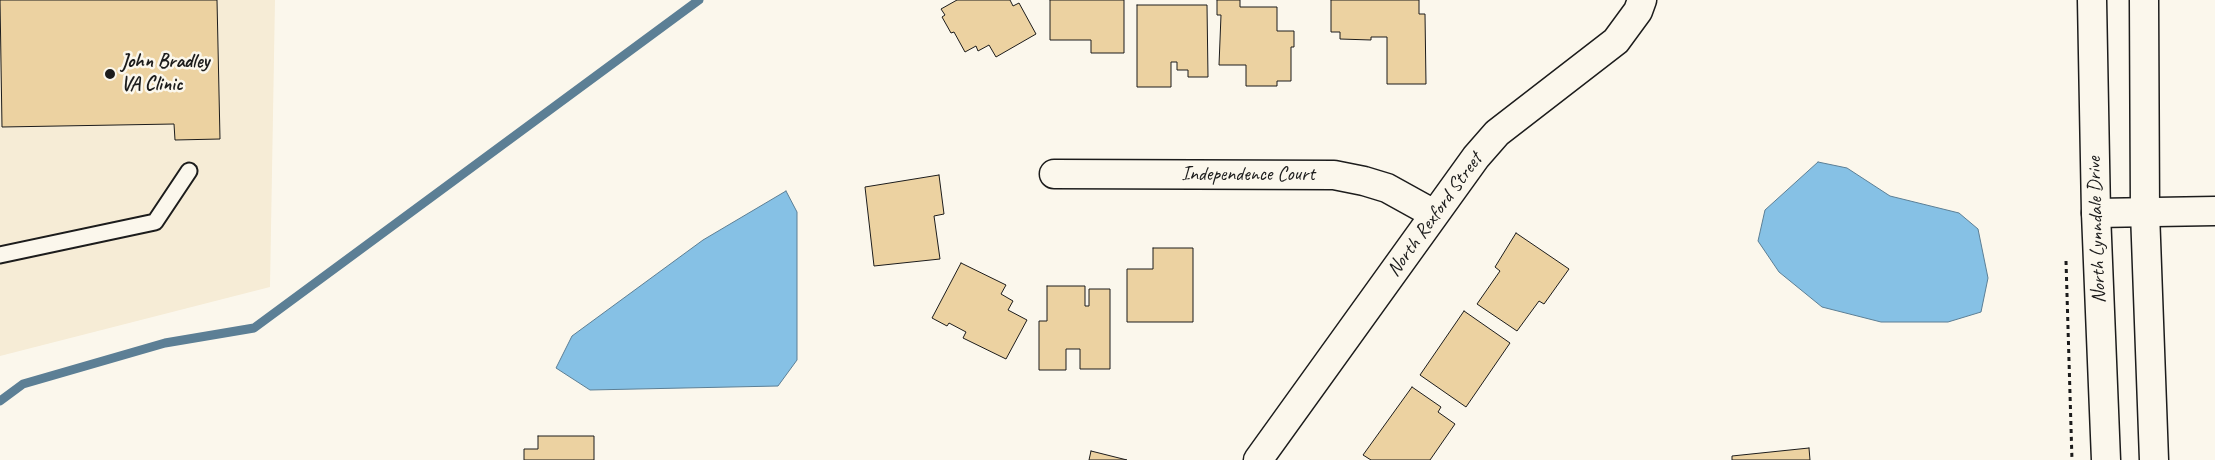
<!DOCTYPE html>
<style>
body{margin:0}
canvas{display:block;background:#fbf7ec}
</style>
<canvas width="2215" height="460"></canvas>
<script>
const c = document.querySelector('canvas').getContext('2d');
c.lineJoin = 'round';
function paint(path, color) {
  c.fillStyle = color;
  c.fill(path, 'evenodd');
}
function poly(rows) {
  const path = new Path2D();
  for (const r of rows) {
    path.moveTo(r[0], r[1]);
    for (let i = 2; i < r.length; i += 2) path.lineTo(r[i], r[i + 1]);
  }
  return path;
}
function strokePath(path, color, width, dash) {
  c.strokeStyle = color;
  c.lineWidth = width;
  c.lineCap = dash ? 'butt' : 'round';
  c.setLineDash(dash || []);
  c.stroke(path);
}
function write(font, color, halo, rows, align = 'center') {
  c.font = font + ' Caveat,sans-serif';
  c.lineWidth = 5;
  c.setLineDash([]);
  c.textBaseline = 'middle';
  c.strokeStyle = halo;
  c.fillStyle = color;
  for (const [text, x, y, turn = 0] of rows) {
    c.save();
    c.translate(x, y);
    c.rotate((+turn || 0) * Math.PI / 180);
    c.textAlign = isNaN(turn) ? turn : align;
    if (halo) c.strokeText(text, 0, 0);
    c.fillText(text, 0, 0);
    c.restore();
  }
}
const built = poly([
 [0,0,275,0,270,287,0,356]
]);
const water = poly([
 [1818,162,1847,168,1890,196,1959,213,1978,229,1988,278,1981,312,1948,322,1881,322,1822,307,1779,272,1758,241,1765,210,1818,162],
 [786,191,797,212,797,360,778,386,590,390,556,368,572,336,703,240,786,191]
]);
const stream = poly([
 [0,401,23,384,165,343,254,328,699,0]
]);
const building = poly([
 [0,0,217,0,220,139,175,140,174,124,2,127,0,0],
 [957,0,1010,0,1013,6,1019,3,1036,34,996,57,989,45,978,51,976,46,965,52,954,32,951,33,942,17,945,15,941,9,957,0],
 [1050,0,1124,0,1124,53,1091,53,1091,40,1050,40,1050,0],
 [1217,0,1240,0,1240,7,1277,7,1277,31,1294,31,1294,47,1291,47,1291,81,1277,81,1277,86,1246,86,1246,65,1219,65,1221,15,1217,15,1217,0],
 [1331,0,1419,0,1419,14,1425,14,1426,84,1387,84,1387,37,1371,37,1371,40,1340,39,1340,32,1331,32,1331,0],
 [1137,5,1207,5,1208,77,1188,77,1188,70,1177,70,1177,62,1171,62,1171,87,1137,87,1137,5],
 [939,175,944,214,934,216,940,259,874,266,865,187,939,175],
 [1516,233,1569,269,1544,304,1539,301,1517,331,1477,304,1500,271,1495,267,1516,233],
 [1153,248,1193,248,1193,322,1127,322,1127,269,1153,269,1153,248],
 [961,263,1006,285,1001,294,1013,301,1008,310,1027,320,1006,359,963,338,966,332,949,323,947,326,932,318,961,263],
 [1047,286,1085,286,1085,306,1089,306,1089,289,1110,289,1110,369,1080,369,1080,349,1066,349,1066,370,1039,370,1039,321,1047,321,1047,286],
 [1464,311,1510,343,1466,407,1420,375,1464,311],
 [1412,387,1441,407,1438,412,1455,424,1430,460,1371,460,1363,455,1412,387],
 [538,436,594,436,594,460,524,460,524,449,538,449,538,436],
 [1809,448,1810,460,1732,460,1732,456,1809,448],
 [1091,451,1127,460,1089,460,1091,451]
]);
const path = poly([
 [2066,261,2072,460]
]);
const lane = poly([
 [0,255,155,222,189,171]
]);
const street = poly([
 [1054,174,1334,175,1364,181,1387,188,1434,214],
 [2096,213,2215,211],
 [1258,460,1476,157,1497,133,1616,41,1638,11,1642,0]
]);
const secondary = poly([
 [2092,0,2096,213,2106,460],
 [2144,0,2145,212,2154,460]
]);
const markers = [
 [110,74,6,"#1c1c1c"]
];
const poiNames = [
 ["John Bradley",121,62],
 ["VA Clinic",121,85]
];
const streetNames = [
 ["Independence Court",1248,175],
 ["North Rexford Street",1435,215,-54],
 ["North Lynndale Drive",2097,230,-92]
];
paint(built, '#f6ecd6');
paint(water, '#86c1e5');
strokePath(water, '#5c7f95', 1);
strokePath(stream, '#5c7f95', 9);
paint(building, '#ecd2a1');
strokePath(building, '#1c1c1c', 1);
strokePath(lane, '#1c1c1c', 19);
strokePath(street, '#1c1c1c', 31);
strokePath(secondary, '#1c1c1c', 31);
strokePath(path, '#1c1c1c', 3, [4, 4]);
strokePath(lane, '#fbf7ec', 15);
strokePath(street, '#fbf7ec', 28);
strokePath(secondary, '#fbf7ec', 28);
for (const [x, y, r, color] of markers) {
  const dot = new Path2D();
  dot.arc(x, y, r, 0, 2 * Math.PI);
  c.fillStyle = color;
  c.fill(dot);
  strokePath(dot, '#fbf7ec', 2);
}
write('bold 20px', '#1c1c1c', '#fbf7ec', poiNames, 'left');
write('20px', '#1c1c1c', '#fbf7ec', streetNames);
</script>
